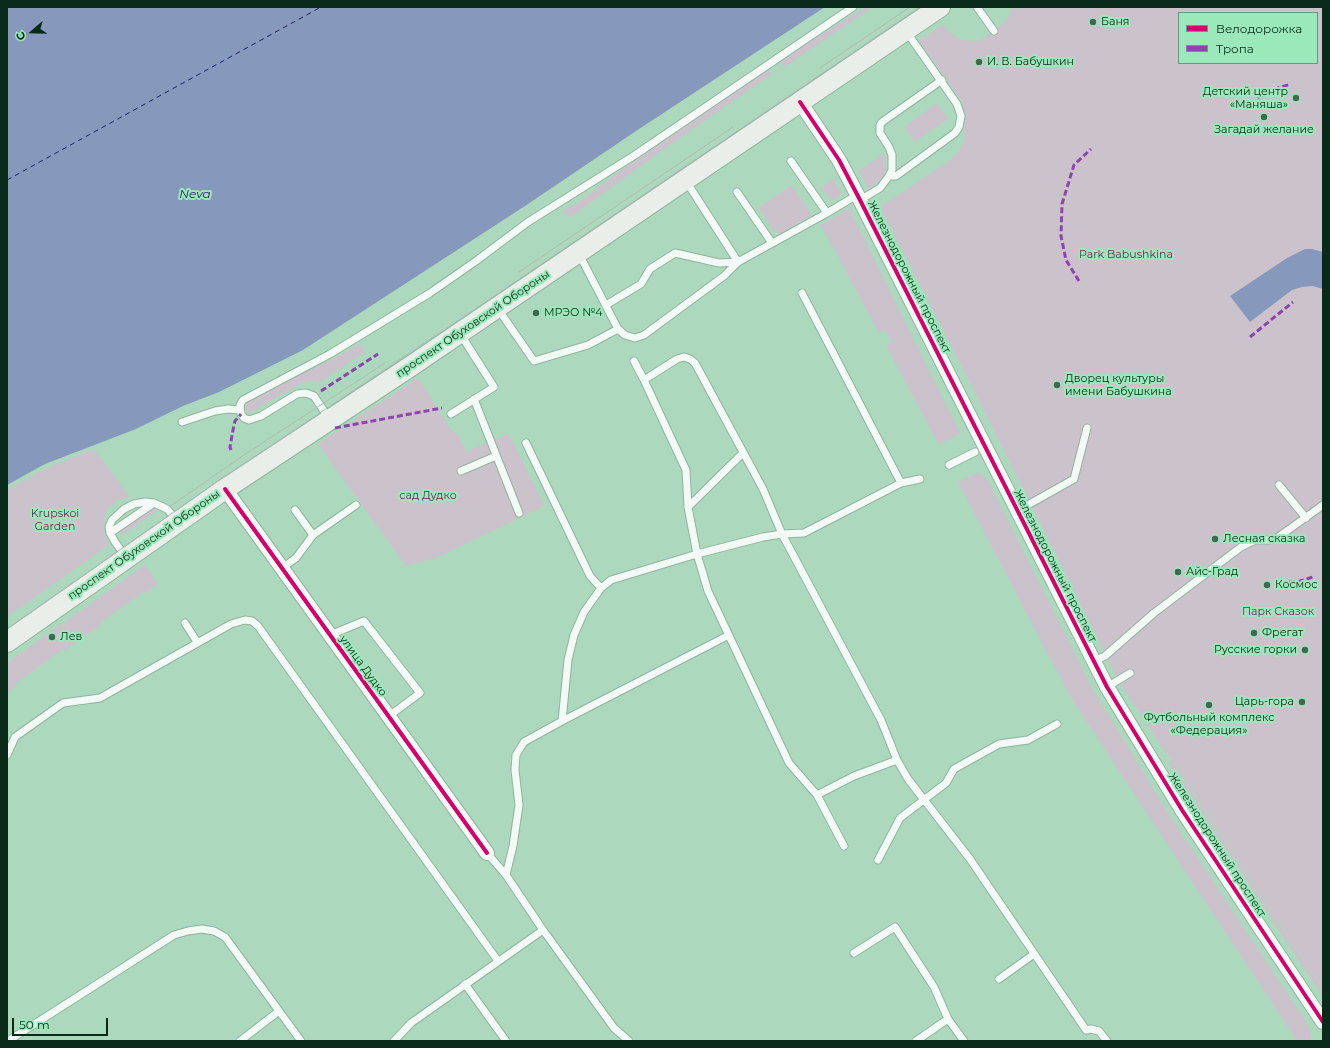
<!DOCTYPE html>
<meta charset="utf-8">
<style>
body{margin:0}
#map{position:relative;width:1330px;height:1048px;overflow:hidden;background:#acd8be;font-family:Montserrat,sans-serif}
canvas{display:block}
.frame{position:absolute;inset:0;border:8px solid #092a19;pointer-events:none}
.legend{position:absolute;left:1178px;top:12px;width:140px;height:52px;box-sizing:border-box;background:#9be9ba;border:1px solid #619d7a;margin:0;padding:5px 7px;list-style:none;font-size:12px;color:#092a19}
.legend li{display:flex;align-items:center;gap:8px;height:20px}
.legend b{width:20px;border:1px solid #619d7a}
.north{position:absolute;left:12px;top:12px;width:40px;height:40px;-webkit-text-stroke:3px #9be9ba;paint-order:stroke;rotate:250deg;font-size:11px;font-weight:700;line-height:16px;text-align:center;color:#092a19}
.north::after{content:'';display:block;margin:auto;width:14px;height:18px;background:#092a19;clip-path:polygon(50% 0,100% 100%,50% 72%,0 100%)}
.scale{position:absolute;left:12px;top:1018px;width:96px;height:18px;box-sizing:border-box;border:2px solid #092a19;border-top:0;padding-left:5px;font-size:12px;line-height:14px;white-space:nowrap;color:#092a19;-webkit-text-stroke:3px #9be9ba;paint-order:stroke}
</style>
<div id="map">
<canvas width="1330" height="1048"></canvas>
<div class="frame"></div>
<ul class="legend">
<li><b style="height:5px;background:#d6006c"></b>Велодорожка</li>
<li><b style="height:5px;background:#8e44ad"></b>Тропа</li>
</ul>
<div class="north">С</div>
<div class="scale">50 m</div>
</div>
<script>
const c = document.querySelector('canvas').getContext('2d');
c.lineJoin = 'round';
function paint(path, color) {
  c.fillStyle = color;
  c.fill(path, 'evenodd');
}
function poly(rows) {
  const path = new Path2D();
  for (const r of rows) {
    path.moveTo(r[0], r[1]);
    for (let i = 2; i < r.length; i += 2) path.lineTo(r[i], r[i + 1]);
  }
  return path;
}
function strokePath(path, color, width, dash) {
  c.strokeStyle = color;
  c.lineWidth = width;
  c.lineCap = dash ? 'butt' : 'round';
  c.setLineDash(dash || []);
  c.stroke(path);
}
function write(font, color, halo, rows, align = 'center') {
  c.font = font + ' Montserrat,sans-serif';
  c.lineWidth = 4;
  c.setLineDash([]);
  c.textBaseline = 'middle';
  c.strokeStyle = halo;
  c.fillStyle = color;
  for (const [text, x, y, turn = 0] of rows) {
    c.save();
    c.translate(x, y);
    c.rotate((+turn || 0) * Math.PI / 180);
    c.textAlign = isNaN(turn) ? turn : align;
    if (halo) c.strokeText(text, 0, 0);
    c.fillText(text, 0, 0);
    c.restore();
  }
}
const green = poly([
 [866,7,873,7,786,66,781,64,780,60],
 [1012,7,1323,7,1323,989,1174,762,1166,753,1118,680,979,400,880,207,946,163,957,154,964,141,965,116,963,103,919,41,942,25,950,33,962,40,975,41,981,40,1007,20,1010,14],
 [1179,13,1317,13,1317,63,1179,63],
 [766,70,770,70,771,74,766,78,660,152,571,217,564,213,564,210,575,205,616,174],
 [937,103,948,119,915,142,904,127],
 [885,153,886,161,885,173,882,177,869,190,858,171],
 [833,179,842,194,832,200,829,198,821,187],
 [792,185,812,215,781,233,777,233,758,208],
 [849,208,960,433,939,445,886,346,892,342,885,330,879,333,821,225],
 [360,344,365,352,320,382,313,381,302,383,253,411,250,412,246,411,245,408,246,404,264,391,295,376,324,364],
 [418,378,450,429,458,435,466,451,509,434,544,506,436,558,406,566,318,444],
 [94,449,130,497,116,501,107,509,105,515,104,533,109,545,7,617,7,490,47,468],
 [977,473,981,474,987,479,1092,688,1171,818,1307,1023,1310,1030,1311,1041,1297,1041,1070,696,958,482],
 [155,507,157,511,122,535,120,531],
 [145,565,158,584,145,593,143,592,101,622,102,624,65,651,63,649,15,684,16,686,7,693,7,663],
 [1171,760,1323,990,1323,997,1195,804,1168,762]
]);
const water = poly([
 [7,7,825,7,639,129,525,206,303,350,219,392,183,406,136,429,45,464,7,485],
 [1305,249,1312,249,1323,252,1323,289,1313,286,1302,287,1292,290,1250,322,1230,296,1287,258]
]);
const ferry = poly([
 [7,180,321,7]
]);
const service = poly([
 [977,7,994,31],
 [791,161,827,213],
 [889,176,896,176,955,133,959,127,961,116,957,104,906,31],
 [737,192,772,243],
 [860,200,880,188,889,176,892,170,892,155,889,147,880,133,880,125,882,122,942,80],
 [579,254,618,329,625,335,635,338,644,335,724,276,738,262,827,213,857,195],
 [606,305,641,284,650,269,675,253,719,263,738,262,686,181],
 [498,309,534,361,588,345,618,329],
 [634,361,644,380,686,470,688,507,697,554,708,591,789,763,817,795,844,846],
 [644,380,677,359,684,357,690,359,695,363,763,489,782,534,881,720,897,760,908,779,970,859,1086,1030,1091,1029,1099,1031,1107,1041],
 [474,399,519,513],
 [451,414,494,387,461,335],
 [329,419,314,396,306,393,297,394,261,416,249,420,244,418,241,414,240,405,243,400,330,354,430,293,476,261,528,222,635,155,853,7],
 [182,422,215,411,228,409,240,410],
 [526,443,590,576,601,588],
 [949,465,975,452],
 [461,471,496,456],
 [901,483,920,479],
 [1279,485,1306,518],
 [688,507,743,453],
 [1017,511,1074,479,1087,428],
 [110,533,154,503],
 [313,535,356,505],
 [126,557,115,542,110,533,109,527,112,520,124,509,134,504,145,502,154,503,167,509,178,521],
 [282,568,296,558,313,535,295,510],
 [185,623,197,642],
 [330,635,364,621,420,693,389,716],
 [1094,661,1105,656,1154,613,1241,547,1255,540,1270,540,1277,538,1323,505],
 [1107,687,1130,673],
 [562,721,568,660,574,635,584,612,601,588,611,580,697,554,763,537,782,534,804,533,901,483,802,293],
 [7,755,15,737,63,703,100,698,231,624,245,620,252,621,258,626,498,961],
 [817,795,854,776,897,760],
 [487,853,506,875,543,930,614,1028,629,1041],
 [878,860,900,818,946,783,954,769,999,744,1028,740,1057,724],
 [506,875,513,846,519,805,515,770,516,755,524,742,562,721,729,635],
 [854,953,895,927,934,987,948,1019],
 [999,979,1034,954],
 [465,984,506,1041],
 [8,1041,174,935,188,931,202,929,214,931,225,937,301,1041],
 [240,1041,279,1011],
 [394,1041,411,1023,543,930],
 [916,1041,948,1019,964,1041]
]);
const minor = poly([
 [800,102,839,160,860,200,1107,687,1182,810,1323,1022],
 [225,489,487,853]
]);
const secondary = poly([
 [7,642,225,489,411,366,940,7]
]);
const tram = poly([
 [820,68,910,7],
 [519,272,733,127],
 [169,507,244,455,385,363],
 [7,629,218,481,453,324,920,7]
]);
const quiet = poly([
 [1258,98,1278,88,1291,84],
 [1079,281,1066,260,1061,236,1062,204,1074,165,1091,149],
 [1250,337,1293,302],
 [321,391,378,354],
 [335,428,442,408],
 [231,450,230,447,233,430,235,421,241,414],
 [1289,582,1300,581,1313,577]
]);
const cycleway = poly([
 [800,102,839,160,860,200,1107,687,1182,810,1323,1022],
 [225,489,487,853]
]);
const markers = [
 [1093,22,4,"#426753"],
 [979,62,4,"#426753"],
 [1296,98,4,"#426753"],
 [1264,117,4,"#426753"],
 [536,313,4,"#426753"],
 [1057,385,4,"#426753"],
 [1215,539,4,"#426753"],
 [1178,572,4,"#426753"],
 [1267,585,4,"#426753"],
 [1254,633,4,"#426753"],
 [52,637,4,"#426753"],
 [1305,650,4,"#426753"],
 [1302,702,4,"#426753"],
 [1209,705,4,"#426753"]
];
const poiNames = [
 ["Баня",1101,22],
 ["И. В. Бабушкин",987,62],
 ["Детский центр",1288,92,"right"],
 ["«Маняша»",1288,105,"right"],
 ["Загадай желание",1264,130,"center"],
 ["МРЭО №4",544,313],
 ["Дворец культуры",1065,379],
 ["имени Бабушкина",1065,392],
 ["Лесная сказка",1223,539],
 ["Айс-Град",1186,572],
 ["Космос",1275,585],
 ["Фрегат",1262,633],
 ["Лев",60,637],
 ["Русские горки",1297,650,"right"],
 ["Царь-гора",1294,702,"right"],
 ["Футбольный комплекс",1209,718,"center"],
 ["«Федерация»",1209,731,"center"]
];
const parkNames = [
 ["Park Babushkina",1126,255],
 ["сад Дудко",428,496],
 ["Krupskoi",55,514],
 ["Garden",55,527],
 ["Парк Сказок",1278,612]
];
const streetNames = [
 ["Железнодорожный проспект",909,277,63],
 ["проспект Обуховской Обороны",473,324,-34],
 ["проспект Обуховской Обороны",144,545,-35],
 ["Железнодорожный проспект",1055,566,63],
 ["улица Дудко",363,666,54],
 ["Железнодорожный проспект",1217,845,57]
];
const waterNames = [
 ["Neva",195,194]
];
paint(green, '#ccc2cb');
paint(water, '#8699bd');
strokePath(ferry, '#1f1b66', 1, [5, 4]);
strokePath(service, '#90b39f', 9);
strokePath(minor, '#90b39f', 16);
strokePath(secondary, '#90b39f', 22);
strokePath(service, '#f3f9f5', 7);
strokePath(minor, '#f3f9f5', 14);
strokePath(secondary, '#e9efe8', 20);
strokePath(tram, '#afb9b3', 1);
strokePath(quiet, '#8e44ad', 3, [6, 3]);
strokePath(cycleway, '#d6006c', 4);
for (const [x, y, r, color] of markers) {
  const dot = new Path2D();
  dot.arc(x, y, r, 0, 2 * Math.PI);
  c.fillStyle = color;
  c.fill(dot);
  strokePath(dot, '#9be9ba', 1.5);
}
write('11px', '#092a19', '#9be9ba', poiNames, 'left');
write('11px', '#6d235d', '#9be9ba', parkNames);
write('11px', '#092a19', '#9be9ba', streetNames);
write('italic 12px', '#1f1b66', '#9be9ba', waterNames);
</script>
